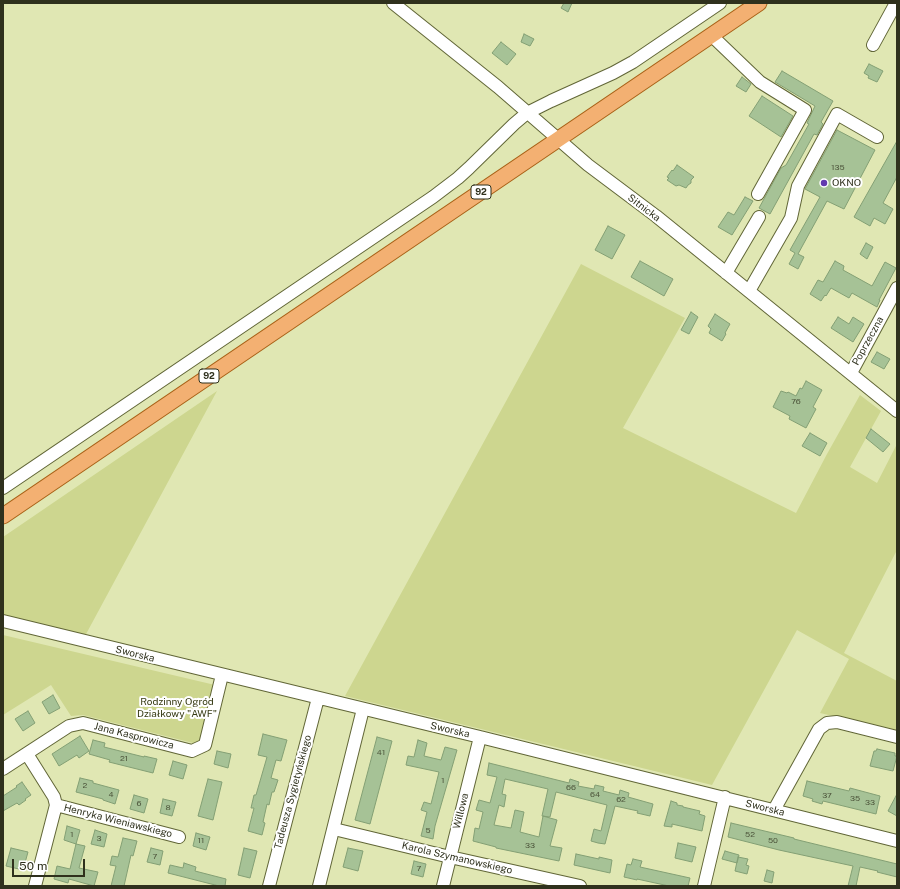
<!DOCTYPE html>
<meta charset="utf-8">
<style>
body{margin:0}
#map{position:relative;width:900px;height:889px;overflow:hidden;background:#e0e7b3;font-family:"Public Sans",sans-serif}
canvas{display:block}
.frame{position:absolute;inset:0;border:4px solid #2f311d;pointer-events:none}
.scale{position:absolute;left:12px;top:859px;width:73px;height:18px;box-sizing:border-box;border:2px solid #2f311d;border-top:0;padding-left:5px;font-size:12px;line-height:14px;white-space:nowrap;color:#2f311d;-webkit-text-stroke:3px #fff;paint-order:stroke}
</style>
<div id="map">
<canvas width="900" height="889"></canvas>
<div class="frame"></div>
<div class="scale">50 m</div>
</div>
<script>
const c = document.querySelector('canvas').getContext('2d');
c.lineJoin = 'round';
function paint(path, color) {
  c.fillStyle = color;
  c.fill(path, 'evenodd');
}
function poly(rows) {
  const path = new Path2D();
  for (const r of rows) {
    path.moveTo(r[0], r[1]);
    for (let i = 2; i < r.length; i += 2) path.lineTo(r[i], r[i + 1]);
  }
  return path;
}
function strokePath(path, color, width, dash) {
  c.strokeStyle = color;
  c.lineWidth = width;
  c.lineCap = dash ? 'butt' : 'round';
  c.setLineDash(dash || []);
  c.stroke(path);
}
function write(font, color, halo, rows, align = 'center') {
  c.font = font + ' "Public Sans",sans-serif';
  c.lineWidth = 4;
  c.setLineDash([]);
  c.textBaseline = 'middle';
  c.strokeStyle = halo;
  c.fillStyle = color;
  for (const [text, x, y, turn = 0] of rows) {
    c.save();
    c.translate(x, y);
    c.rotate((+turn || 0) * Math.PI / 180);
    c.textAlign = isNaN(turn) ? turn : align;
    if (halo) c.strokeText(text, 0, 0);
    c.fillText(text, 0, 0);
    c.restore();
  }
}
const green = poly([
 [581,264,685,318,623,428,796,513,827,454,860,395,881,411,850,467,877,483,897,444,897,550,844,653,897,681,897,731,820,713,849,659,797,630,712,785,345,696],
 [217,391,85,636,3,616,3,537],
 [3,635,215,685,202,737,197,742,193,743,83,715,71,716,51,685,3,715]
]);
const building = poly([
 [564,3,572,3,568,12,561,8,564,3],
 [524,34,534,39,530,46,521,42,524,34],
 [501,42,516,54,507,65,492,53,501,42],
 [869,64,883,71,877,82,868,78,869,76,864,73,869,64],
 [782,71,833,101,821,122,823,124,817,135,814,134,770,214,759,208,781,168,786,165,809,124,807,123,815,106,775,82,782,71],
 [742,77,751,84,746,92,736,86,742,77],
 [762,96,793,116,781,137,749,116,762,96],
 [837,130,875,150,844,209,827,201,798,254,804,257,798,269,789,264,795,253,790,250,820,197,805,189,837,130],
 [897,141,897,177,883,203,893,209,885,224,874,218,870,226,854,217,897,141],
 [677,165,694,177,691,180,691,183,688,185,686,188,679,185,676,186,667,180,669,178,667,177,672,170,673,171,677,165],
 [745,197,753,201,732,235,718,227,728,212,734,215,745,197],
 [608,226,625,235,612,259,595,250,608,226],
 [866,243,873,247,867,259,860,254,866,243],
 [640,261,673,279,664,296,631,277,640,261],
 [835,261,844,266,843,270,872,286,885,262,896,268,879,300,880,300,877,307,852,293,849,298,831,288,826,296,825,295,821,301,810,294,818,280,823,282,835,261],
 [691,312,698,317,689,334,681,330,691,312],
 [715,314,730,324,725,333,726,334,722,341,709,333,711,329,708,326,715,314],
 [838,317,849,324,853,317,864,324,853,342,831,328,838,317],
 [877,352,890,359,884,369,871,362,877,352],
 [806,381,822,390,813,407,816,409,806,428,789,419,790,416,773,407,781,391,787,393,788,392,796,396,800,388,802,389,806,381],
 [871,429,890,444,883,452,866,438,871,429],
 [810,433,827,443,820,456,802,446,810,433],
 [53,695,60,708,49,714,42,702,53,695],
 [28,711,35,723,23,731,15,719,28,711],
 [263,734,287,740,281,761,276,760,271,778,278,780,274,792,272,792,269,805,267,804,263,822,265,823,262,835,248,831,254,808,251,808,254,795,256,795,267,757,258,755,263,734],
 [80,736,89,751,79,758,77,755,59,766,52,754,80,736],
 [377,737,392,741,370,824,355,820,377,737],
 [93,740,105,743,104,747,144,757,144,756,157,759,153,773,109,762,110,760,89,754,93,740],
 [418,740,427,743,424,756,441,760,445,747,457,750,435,826,433,839,421,836,427,812,421,810,424,802,431,804,439,772,406,765,408,756,414,757,418,740],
 [877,749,895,753,895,756,897,756,893,771,870,766,874,751,876,751,877,749],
 [217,751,231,754,228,768,214,764,217,751],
 [173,761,187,765,183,779,169,775,173,761],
 [489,763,569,783,570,779,579,782,578,786,594,789,595,785,604,787,603,791,619,795,620,790,629,793,628,797,653,804,650,816,637,813,638,811,615,806,605,844,598,843,591,841,594,829,601,831,607,805,556,792,550,817,542,816,548,789,505,779,502,794,506,795,504,807,499,805,494,825,511,828,515,810,524,812,520,832,539,837,543,816,557,820,550,846,562,848,559,861,496,848,496,847,473,841,475,828,479,829,483,812,476,810,479,800,490,803,497,777,487,775,489,763],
 [80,778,93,781,93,783,119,790,115,804,103,800,103,799,76,792,80,778],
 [208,779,222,782,213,820,198,816,208,779],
 [807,781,849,791,850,788,880,796,876,814,823,801,822,804,812,801,813,799,803,796,807,781],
 [22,782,31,795,25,799,26,800,19,805,17,803,3,811,3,796,17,787,16,786,22,782],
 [897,794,897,816,888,811,897,794],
 [134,795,148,799,144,813,130,809,134,795],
 [163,799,176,802,172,816,160,813,163,799],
 [671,801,677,803,677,805,683,806,683,807,700,811,699,814,705,816,702,831,672,824,672,827,664,826,671,801],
 [731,823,794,838,794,839,831,848,897,864,897,877,877,872,878,871,860,867,856,886,848,886,853,866,779,850,728,837,731,823],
 [67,826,80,830,76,844,64,840,67,826],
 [95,830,107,834,104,847,91,844,95,830],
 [196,833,210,837,206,850,193,846,196,833],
 [123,838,137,841,133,856,131,855,124,886,111,886,116,866,110,865,112,856,118,857,123,838],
 [678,843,696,847,692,862,675,858,678,843],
 [76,844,85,846,79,868,98,872,94,886,69,879,68,883,54,879,57,866,70,869,76,844],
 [11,848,28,852,23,870,6,866,11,848],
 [151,848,163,851,160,865,147,862,151,848],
 [244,848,257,851,250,878,238,875,244,848],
 [348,848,363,851,358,871,343,867,348,848],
 [725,851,739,855,737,863,722,859,725,851],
 [576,854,599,859,599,857,612,860,610,873,574,865,576,854],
 [738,857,748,859,746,865,749,866,747,874,735,871,738,857],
 [633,859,642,861,640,867,690,878,688,886,669,886,637,879,637,880,624,877,627,864,631,865,633,859],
 [414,861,426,864,423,877,411,874,414,861],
 [184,863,196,867,195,871,226,879,225,886,219,886,168,873,170,865,183,868,184,863],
 [767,870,774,872,772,883,764,881,767,870]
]);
const minor = poly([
 [393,3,498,87,588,165,656,216,897,411],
 [711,35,760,82,805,110,758,194],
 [873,45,896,3],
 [726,273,759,217],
 [749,291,791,218,798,186,837,114,877,137],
 [851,373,897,288],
 [3,488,433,197,458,178,469,168,514,124,527,113,551,101,613,73,633,62,720,3],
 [3,621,480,737,897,841],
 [27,754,54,797,56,805,35,886],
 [3,769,69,726,83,723,192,751,205,745,222,675],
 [56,805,179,837],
 [774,810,819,729,827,723,837,722,897,737],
 [334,829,450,857,580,886],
 [269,886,318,698],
 [319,886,363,709],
 [443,886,480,737],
 [704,886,725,797]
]);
const major = poly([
 [3,516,759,3]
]);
const markers = [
 [824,183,4,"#6238af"]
];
const numberNames = [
 ["135",838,168],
 ["76",796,402],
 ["41",381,753],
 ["21",124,759],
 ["1",443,781],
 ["2",85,786],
 ["66",571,788],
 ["4",111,795],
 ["64",595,795],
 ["37",827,796],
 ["35",855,799],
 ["62",621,800],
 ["33",870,803],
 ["6",139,804],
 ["8",168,808],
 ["5",428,831],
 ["1",72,835],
 ["52",750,835],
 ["3",99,839],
 ["11",201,841],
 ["50",773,841],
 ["33",530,846],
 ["7",155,857],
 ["7",419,869]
];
const shields = [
 [481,192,20],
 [209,376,20]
];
const shieldNames = [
 ["92",481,192],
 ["92",209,376]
];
const poiNames = [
 ["OKNO",832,183]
];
const streetNames = [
 ["Sitnicka",644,208,37],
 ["Poprzeczna",868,341,-61],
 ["Sworska",135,654,14],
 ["Sworska",450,730,13],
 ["Jana Kasprowicza",134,736,14],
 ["Tadeusza Sygietyńskiego",293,792,-75],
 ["Sworska",765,808,14],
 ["Willowa",461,811,-76],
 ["Henryka Wieniawskiego",118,821,14],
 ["Karola Szymanowskiego",457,858,13]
];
const parkNames = [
 ["Rodzinny Ogród",177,702],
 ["Działkowy \"AWF\"",177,714]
];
paint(green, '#cdd68f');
paint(building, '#a6c296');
strokePath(building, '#839f74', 1);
strokePath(minor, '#616637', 14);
strokePath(major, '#a96117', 17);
strokePath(minor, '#fff', 12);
strokePath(major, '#f3b072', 15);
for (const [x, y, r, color] of markers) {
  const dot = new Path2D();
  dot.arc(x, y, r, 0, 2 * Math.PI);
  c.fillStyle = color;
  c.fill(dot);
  strokePath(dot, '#fff', 1.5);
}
write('8px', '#4d553b', null, numberNames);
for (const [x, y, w] of shields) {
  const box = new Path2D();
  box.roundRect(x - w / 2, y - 7, w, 14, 3);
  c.fillStyle = '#fff';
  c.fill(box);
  strokePath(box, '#2f311d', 1);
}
write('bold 9px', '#2f311d', null, shieldNames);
write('10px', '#2f311d', '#fff', poiNames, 'left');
write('10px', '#2f311d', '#fff', streetNames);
write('10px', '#363a13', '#fff', parkNames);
</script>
